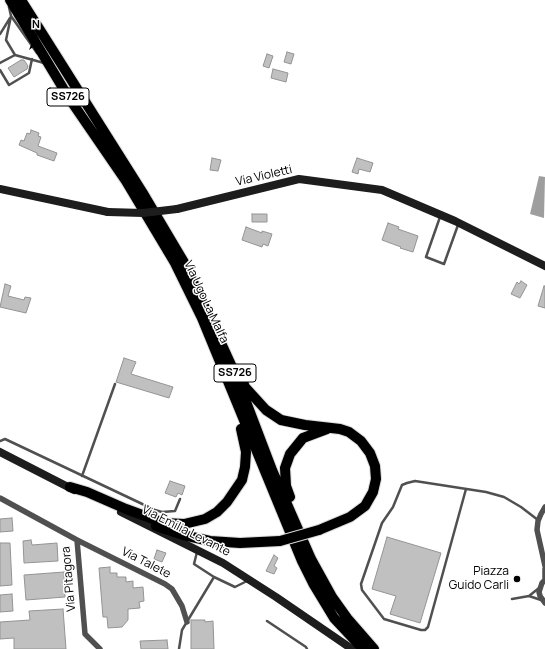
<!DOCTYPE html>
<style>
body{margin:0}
#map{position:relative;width:545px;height:649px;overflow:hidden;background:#fff;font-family:Manrope,sans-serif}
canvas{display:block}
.north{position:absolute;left:16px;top:16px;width:40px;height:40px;-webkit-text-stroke:3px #fff;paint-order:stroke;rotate:0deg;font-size:11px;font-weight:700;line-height:16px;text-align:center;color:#000}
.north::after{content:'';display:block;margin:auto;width:14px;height:18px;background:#000;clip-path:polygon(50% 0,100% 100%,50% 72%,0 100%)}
</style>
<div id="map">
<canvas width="545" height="649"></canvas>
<div class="north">N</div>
</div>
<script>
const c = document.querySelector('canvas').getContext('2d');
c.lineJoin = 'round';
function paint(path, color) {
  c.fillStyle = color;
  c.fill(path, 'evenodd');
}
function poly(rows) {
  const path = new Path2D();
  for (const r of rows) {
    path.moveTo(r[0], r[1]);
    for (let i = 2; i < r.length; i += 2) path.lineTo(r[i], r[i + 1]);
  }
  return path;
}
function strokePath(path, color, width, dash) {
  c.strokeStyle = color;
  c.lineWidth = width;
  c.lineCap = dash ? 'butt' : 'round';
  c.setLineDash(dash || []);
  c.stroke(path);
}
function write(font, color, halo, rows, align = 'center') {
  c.font = font + ' Manrope,sans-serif';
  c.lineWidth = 3;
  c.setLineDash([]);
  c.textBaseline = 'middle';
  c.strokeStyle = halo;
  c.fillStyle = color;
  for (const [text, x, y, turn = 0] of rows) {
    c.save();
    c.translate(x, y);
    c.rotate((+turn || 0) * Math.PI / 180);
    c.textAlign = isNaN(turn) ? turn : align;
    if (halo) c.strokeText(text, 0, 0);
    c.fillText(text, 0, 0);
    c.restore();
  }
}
const water = poly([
 [539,176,545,177,544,218,530,214]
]);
const building = poly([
 [287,52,294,54,291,64,284,62,287,52],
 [267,54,273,56,269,68,263,66,267,54],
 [21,60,24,60,28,66,27,69,14,77,8,68,21,60],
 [273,69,288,73,286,82,271,78,273,69],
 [31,130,39,133,38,136,41,137,38,146,57,153,54,161,37,155,37,153,19,145,21,140,24,141,27,133,30,134,31,130],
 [212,158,221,160,218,171,210,170,212,158],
 [357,158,373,163,370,172,359,169,358,174,352,172,357,158],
 [252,214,267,214,267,222,252,222,252,214],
 [388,223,399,227,398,229,418,236,413,252,400,248,401,247,382,240,388,223],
 [246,227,262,233,262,231,272,234,268,246,263,244,262,247,242,240,246,227],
 [521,281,527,285,520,298,511,294,517,282,519,284,521,281],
 [5,284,11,286,8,296,24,300,25,297,31,298,26,313,0,307,5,284],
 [544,286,545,286,545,308,538,306,544,286],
 [124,358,136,362,131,374,173,387,169,398,116,382,124,358],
 [170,481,185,486,182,495,178,493,176,497,165,493,170,481],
 [12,518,13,531,0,532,0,519,12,518],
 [387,537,441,553,420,623,390,614,396,596,372,589,387,537],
 [31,540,32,545,57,543,58,561,24,563,23,541,31,540],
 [0,543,10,543,12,585,0,586,0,543],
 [157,550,166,553,162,562,154,559,157,550],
 [274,555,278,558,274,566,277,568,274,574,266,571,274,555],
 [110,567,110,573,117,573,117,577,126,577,126,582,133,581,133,588,143,587,144,601,139,602,140,608,128,609,128,620,122,627,108,628,107,617,103,617,99,568,110,567],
 [64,572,65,597,26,600,24,575,64,572],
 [12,594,13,611,0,612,0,595,12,594],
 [63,609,66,649,14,649,14,638,0,639,0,622,30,620,29,611,63,609],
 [191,620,205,620,205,622,213,621,214,649,191,649,191,620],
 [167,640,168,649,141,649,140,641,167,640]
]);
const lane = poly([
 [9,7,11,16,37,53],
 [11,16,6,40,15,55,44,63],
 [0,34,10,18],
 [0,63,15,55],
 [0,70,9,85,29,73,32,59],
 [440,217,426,257,444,264,458,225],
 [0,441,5,439,155,510,162,512,175,511,180,499],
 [82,476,115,384],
 [466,489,428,627,425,630,421,630,384,619,362,590,361,584,382,523,393,507,402,485,407,483,415,481,486,492,504,497,521,507,538,520],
 [197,552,194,564,214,577,235,587,247,581],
 [529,596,539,588],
 [512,599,529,596,541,600],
 [267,621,306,647,307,649],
 [179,649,182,630,214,577]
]);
const street = poly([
 [0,498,77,540,85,634,100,649],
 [545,507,541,514,538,521,537,530,545,566],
 [77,540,165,584,172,589,182,606,187,622],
 [545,580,542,583,539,592,540,596,545,603],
 [545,580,545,569]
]);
const secondary = poly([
 [0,189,108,212],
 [177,209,299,179,382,190,455,221,545,266],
 [0,452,74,490],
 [121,512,223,563,276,597,352,649]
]);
const highway = poly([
 [10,0,69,98,126,181,175,263,202,318,302,561,314,585,334,618,363,649],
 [21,0,144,195,185,264,237,378,272,470,311,559,332,597,347,618,374,649],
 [242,380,245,387,266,410,281,420,305,425,340,429,349,432,361,441,370,453,375,466,376,479,373,492,365,506,350,517,319,530],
 [70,487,87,492,126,509,164,523,184,524,205,519,217,512,227,502,242,480,245,467,246,452,241,429],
 [290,497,286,486,285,468,290,454,303,438,327,429],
 [156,526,183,535,210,541,240,543,280,541]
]);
const secondaryBridge = poly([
 [108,212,143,213,177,209]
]);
const highwayBridge = poly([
 [280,541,319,530]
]);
const markers = [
 [517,579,4,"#000"]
];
const shields = [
 [68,97,42],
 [235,373,42]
];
const shieldNames = [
 ["SS726",68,97],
 ["SS726",235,373]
];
const streetNames = [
 ["Via Violetti",264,176,-13],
 ["Via Ugo La Malfa",206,302,65],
 ["Via Emilia Levante",186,531,27],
 ["Via Talete",146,563,27],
 ["Via Pitagora",69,579,-95]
];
const poiNames = [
 ["Piazza",509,572],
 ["Guido Carli",509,586]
];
paint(water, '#9e9e9e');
paint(building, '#c0c0c0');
strokePath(building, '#949494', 1);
strokePath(highway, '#dbdbdb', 12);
strokePath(lane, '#505050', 2.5);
strokePath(street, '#505050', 5.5);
strokePath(secondary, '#1d1d1d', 8);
strokePath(highway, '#000', 10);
strokePath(highwayBridge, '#dbdbdb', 12, []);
strokePath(secondaryBridge, '#1d1d1d', 8);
strokePath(highwayBridge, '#000', 10);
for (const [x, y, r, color] of markers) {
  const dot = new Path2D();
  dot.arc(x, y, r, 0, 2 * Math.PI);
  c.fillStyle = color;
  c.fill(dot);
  strokePath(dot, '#fff', 1.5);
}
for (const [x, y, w] of shields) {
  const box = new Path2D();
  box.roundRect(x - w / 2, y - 9, w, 18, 3);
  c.fillStyle = '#fff';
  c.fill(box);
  strokePath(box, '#000', 1);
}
write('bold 11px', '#000', null, shieldNames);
write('12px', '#000', '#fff', streetNames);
write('12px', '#000', '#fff', poiNames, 'right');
</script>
